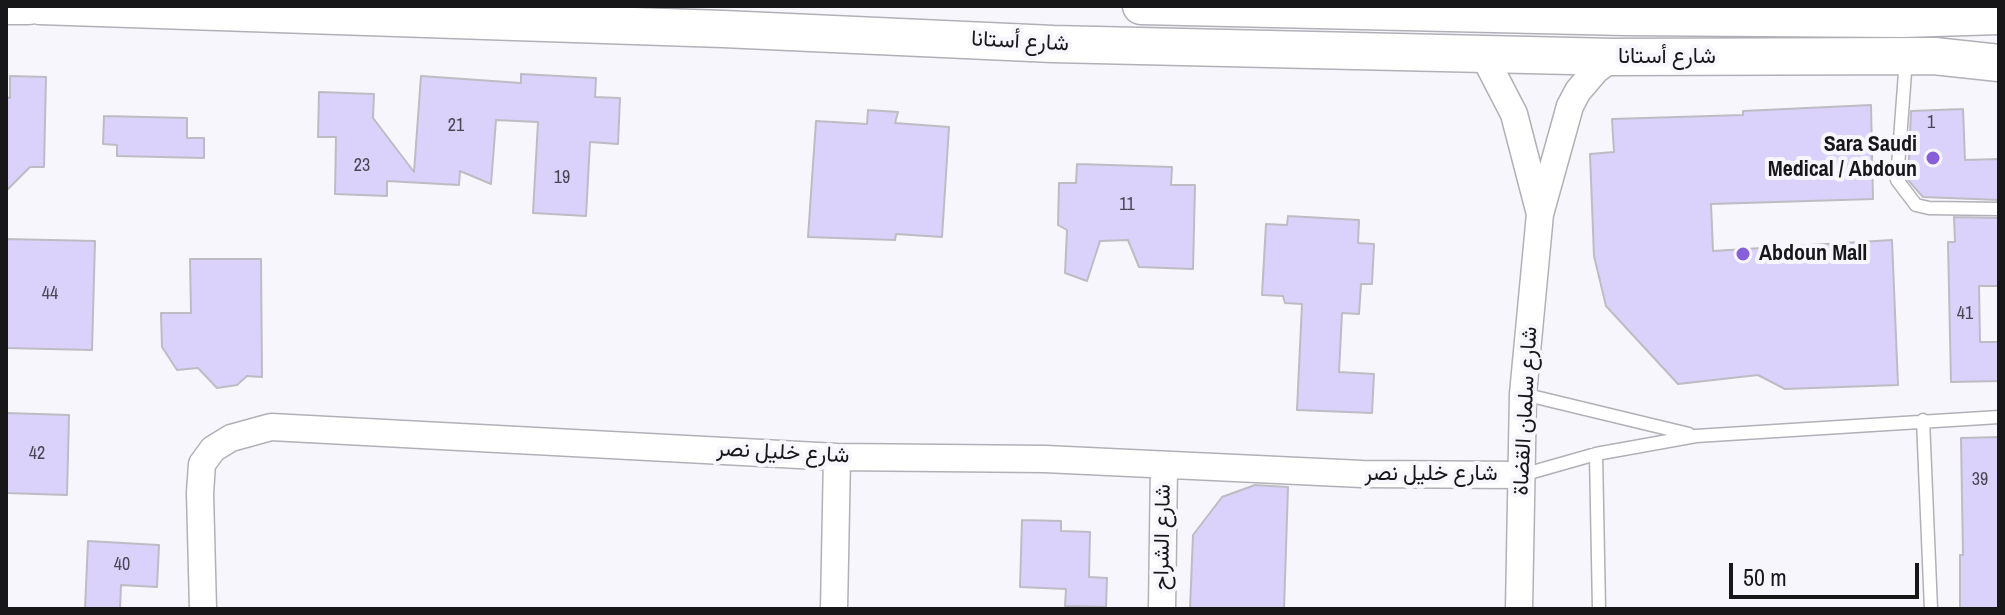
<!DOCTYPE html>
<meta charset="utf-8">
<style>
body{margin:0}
#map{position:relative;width:2005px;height:615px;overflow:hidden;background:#f7f6fd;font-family:"Archivo Narrow",sans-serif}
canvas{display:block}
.frame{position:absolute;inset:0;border:8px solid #171719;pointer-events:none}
.scale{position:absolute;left:1729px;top:563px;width:190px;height:36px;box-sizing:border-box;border:4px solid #171719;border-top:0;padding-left:10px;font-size:24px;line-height:28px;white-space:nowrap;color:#171719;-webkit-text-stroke:6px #f7f6fd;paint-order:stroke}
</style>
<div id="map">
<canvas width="2005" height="615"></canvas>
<div class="frame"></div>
<div class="scale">50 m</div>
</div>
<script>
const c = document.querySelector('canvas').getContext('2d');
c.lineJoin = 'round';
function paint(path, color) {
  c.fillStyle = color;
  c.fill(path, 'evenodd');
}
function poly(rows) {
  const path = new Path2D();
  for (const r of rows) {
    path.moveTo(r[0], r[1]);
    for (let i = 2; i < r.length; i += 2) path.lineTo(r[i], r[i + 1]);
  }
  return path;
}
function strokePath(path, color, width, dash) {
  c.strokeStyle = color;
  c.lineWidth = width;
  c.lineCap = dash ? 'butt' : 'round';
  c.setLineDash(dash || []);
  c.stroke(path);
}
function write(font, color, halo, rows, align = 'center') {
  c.font = font + ' "Archivo Narrow",Vazirmatn,sans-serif';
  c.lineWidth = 8;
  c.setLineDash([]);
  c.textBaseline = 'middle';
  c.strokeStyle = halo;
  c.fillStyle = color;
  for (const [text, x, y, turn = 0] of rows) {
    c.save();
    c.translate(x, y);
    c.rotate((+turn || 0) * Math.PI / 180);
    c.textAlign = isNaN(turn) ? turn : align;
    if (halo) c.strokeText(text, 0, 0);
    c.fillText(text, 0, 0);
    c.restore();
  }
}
const building = poly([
 [521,74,596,78,595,97,620,98,618,144,590,142,586,216,533,213,538,122,496,120,491,184,460,171,459,185,387,181,387,196,335,194,336,137,318,137,319,92,374,94,373,118,414,172,421,76,521,83,521,74],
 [10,76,46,77,44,167,30,167,6,191,6,97,10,98,10,76],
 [1871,105,1873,199,1711,204,1713,251,1892,240,1898,385,1785,389,1758,375,1678,384,1606,306,1594,256,1590,154,1614,152,1612,119,1743,115,1743,111,1871,105],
 [1963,109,1965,160,1999,159,1999,200,1923,197,1908,180,1911,111,1963,109],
 [868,110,898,112,895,123,949,127,942,237,896,234,895,240,808,237,816,121,867,124,868,110],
 [104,116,187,118,187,138,204,138,204,158,117,156,117,145,103,144,104,116],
 [1077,164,1172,167,1171,185,1195,185,1193,269,1139,267,1128,240,1100,241,1087,281,1065,273,1067,230,1058,225,1059,183,1076,183,1077,164],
 [1288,216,1359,220,1358,243,1374,244,1372,284,1361,284,1359,314,1342,313,1339,372,1374,374,1372,413,1297,410,1302,304,1285,303,1283,296,1262,295,1266,224,1287,225,1288,216],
 [1954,217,1999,218,1999,286,1979,286,1980,342,1999,342,1999,381,1951,382,1948,242,1955,242,1954,217],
 [6,239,95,241,92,350,6,348,6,239],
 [190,259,261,259,262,377,247,376,237,385,217,388,198,368,177,370,162,347,161,313,191,313,190,259],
 [6,413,69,415,67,495,6,493,6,413],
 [1999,437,1999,609,1960,609,1960,555,1963,555,1961,438,1999,437],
 [1255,485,1288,487,1284,609,1190,609,1193,535,1222,497,1255,485],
 [1022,520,1061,521,1061,531,1090,532,1089,577,1107,578,1106,607,1065,606,1066,589,1020,587,1022,520],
 [88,541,159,545,157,587,121,585,120,609,85,609,88,541]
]);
const lane = poly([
 [1906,59,1897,180,1916,205,1929,208,1999,209],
 [1523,394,1689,434],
 [1923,420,1931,609],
 [1596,454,1599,609],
 [1522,475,1596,454,1696,436,1999,417]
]);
const street = poly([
 [1483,54,1514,114,1540,214],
 [203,609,200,493,202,464,213,449,231,438,271,427,837,457,1045,459,1362,474,1522,475],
 [834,609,837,457],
 [1162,609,1164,465],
 [1519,609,1523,394,1540,214,1570,106,1578,91,1596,70,1614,57]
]);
const secondary = poly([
 [6,6,29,6],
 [40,6,723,29,1053,44,1614,57,1934,56,1999,63],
 [1141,6,1626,17,1901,19,1999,16]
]);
const markers = [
 [1933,158,8,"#875fd9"],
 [1743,254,8,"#875fd9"]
];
const numberNames = [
 ["1",1931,123],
 ["21",456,126],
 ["23",362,166],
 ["19",562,178],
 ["11",1127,205],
 ["44",50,294],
 ["41",1965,314],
 ["42",37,454],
 ["39",1980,480],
 ["40",122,565]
];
const streetNames = [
 ["شارع أستانا",1020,42,3],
 ["شارع أستانا",1667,57],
 ["شارع سلمان القضاة",1526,411,-87],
 ["شارع خليل نصر",783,453,3],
 ["شارع خليل نصر",1431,474],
 ["شارع الشراح",1163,537,-89]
];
const poiNames = [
 ["Sara Saudi",1917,145],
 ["Medical / Abdoun",1917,170],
 ["Abdoun Mall",1759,254,"left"]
];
paint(building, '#dbd2fb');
strokePath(building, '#bebcc3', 2);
strokePath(lane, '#b2b0b7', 15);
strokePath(street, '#b2b0b7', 29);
strokePath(secondary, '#b2b0b7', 39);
strokePath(lane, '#fff', 12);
strokePath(street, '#fff', 26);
strokePath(secondary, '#fff', 36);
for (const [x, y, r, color] of markers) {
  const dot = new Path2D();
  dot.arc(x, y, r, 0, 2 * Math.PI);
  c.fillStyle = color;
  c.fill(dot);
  strokePath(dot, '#f7f6fd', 3);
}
write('18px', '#484652', null, numberNames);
write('22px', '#171719', '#f7f6fd', streetNames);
write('bold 22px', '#171719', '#f7f6fd', poiNames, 'right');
</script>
